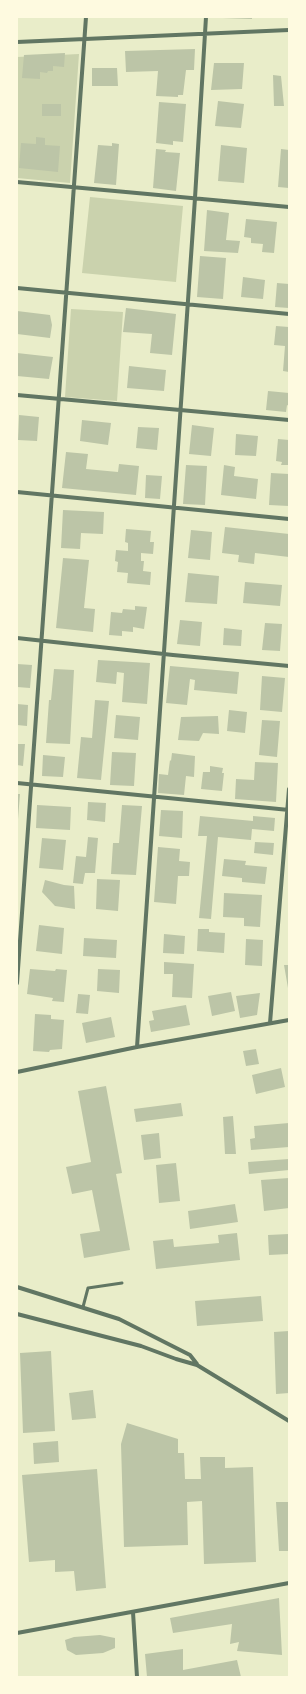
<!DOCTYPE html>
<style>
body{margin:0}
#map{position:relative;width:306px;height:1694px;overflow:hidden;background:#e9edc9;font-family:Commissioner,sans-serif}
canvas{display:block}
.frame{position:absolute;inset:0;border:18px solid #fefae0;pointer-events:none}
</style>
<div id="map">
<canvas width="306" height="1694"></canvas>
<div class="frame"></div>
</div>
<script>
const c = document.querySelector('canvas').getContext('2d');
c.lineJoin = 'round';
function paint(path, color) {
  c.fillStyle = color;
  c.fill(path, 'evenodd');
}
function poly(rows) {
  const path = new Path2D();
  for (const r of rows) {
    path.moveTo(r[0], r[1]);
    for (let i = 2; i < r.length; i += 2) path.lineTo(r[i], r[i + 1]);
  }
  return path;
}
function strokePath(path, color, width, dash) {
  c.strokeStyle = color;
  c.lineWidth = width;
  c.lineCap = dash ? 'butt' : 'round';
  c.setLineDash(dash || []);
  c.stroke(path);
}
const green = poly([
 [79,54,70,183,17,178,17,57],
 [90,197,183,206,176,282,82,273],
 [71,309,123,312,117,401,65,397]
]);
const building = poly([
 [223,17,252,17,252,19,223,18],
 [195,49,194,70,186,70,183,95,178,95,178,97,156,96,158,71,126,72,125,51],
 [65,53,64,67,53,66,53,71,48,71,47,73,40,72,40,79,22,78,24,55],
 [214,63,244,63,242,89,211,90],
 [92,68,117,68,118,86,92,86],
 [273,75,281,76,284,106,274,106],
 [218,101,244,104,241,128,215,126],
 [159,102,186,104,183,142,173,141,173,145,156,143],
 [42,104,61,104,61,116,42,116],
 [36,137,45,138,45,145,60,146,58,172,19,168,21,143,36,144],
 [112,143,119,144,116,185,94,183,98,145,112,146],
 [221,145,247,148,244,183,218,181],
 [156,149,166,150,165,152,180,153,176,191,153,188],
 [281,149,289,150,289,188,278,187],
 [207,210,229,213,226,240,240,241,238,253,204,251],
 [246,219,277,222,274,253,262,252,263,244,251,243,251,238,244,237],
 [200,256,226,258,223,299,197,297],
 [243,277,265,280,263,299,241,297],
 [277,283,289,284,289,308,275,307],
 [126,308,176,314,172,355,150,353,152,334,123,332],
 [17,311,50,315,52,325,50,338,17,334],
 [276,326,289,327,289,372,283,371,285,346,274,345],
 [17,353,53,357,49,379,17,376],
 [129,366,166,370,164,391,127,388],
 [268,391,289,393,289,406,287,405,286,412,266,410],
 [19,415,39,417,37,441,18,440],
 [82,420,111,423,108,445,80,441],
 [192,425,214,428,211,456,189,454],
 [138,427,159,428,157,450,136,448],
 [236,434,258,436,256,456,235,455],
 [278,439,289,440,289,465,281,465,282,462,276,461],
 [66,452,88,454,86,469,118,472,119,464,139,466,136,495,62,488],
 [186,465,207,466,205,505,183,504],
 [224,465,235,467,234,476,258,479,256,499,221,495],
 [271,473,289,474,289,506,269,505],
 [146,475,162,476,160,499,145,498],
 [63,510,104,512,103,534,81,533,80,549,61,548],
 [225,527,289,534,289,557,255,553,254,564,238,562,239,555,222,553],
 [126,529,151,531,150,542,154,542,153,554,141,553,141,561,144,561,143,571,151,572,150,585,127,583,128,573,117,572,118,562,115,561,116,550,128,551,128,543,125,542],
 [191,530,212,532,210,560,188,558],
 [63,558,89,560,84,608,95,609,93,632,56,628],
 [188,573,219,576,217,604,185,602],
 [245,582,282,585,280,606,243,603],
 [135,606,147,607,144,629,133,627,133,632,122,631,122,636,109,635,111,612,122,613,123,609,135,610],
 [180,620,202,622,200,646,177,644],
 [265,623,282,624,280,651,262,650],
 [224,628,242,630,241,646,223,645],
 [98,660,150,663,147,704,122,702,124,673,117,672,116,684,96,682],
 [17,664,32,665,30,688,17,687],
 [170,666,239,672,237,694,194,690,195,680,190,679,187,705,166,703],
 [54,669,74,670,70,744,46,743,49,700,51,700],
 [262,676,285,678,282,712,260,710],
 [95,700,109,701,101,780,77,778,81,737,92,738],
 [17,704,28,705,27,726,17,725],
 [229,710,247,712,245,733,227,731],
 [116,715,140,717,138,740,114,738],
 [218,716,219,734,203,733,199,741,178,740,181,717],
 [262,720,280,721,277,757,259,755],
 [17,744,25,744,23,766,17,765],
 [112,752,136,753,134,786,110,785],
 [172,753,195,756,194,777,186,776,184,795,158,793,159,774,168,775,170,760,171,761],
 [43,755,65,757,63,777,42,776],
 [255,762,278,763,276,802,235,799,236,779,254,780],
 [210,766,223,768,222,773,224,773,222,791,201,789,203,772,210,772],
 [17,794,20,794,18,819,17,819],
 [88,802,106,803,105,822,87,820],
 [37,805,71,807,70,830,36,828],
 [122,805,142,806,136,875,111,874,113,843,119,843],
 [161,810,183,811,182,838,159,836],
 [200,816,253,821,253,816,275,818,274,831,252,829,251,840,218,837,211,919,199,918,207,836,198,836],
 [88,837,98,838,95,873,85,873,83,884,73,883,76,856,86,857],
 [42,838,66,840,63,870,39,868],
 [255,842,274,843,273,855,254,853],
 [158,847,180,849,179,861,190,862,189,876,178,876,176,904,154,902],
 [224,859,246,861,245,865,267,867,265,884,242,882,242,878,222,876],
 [97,879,120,880,118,911,96,909],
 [45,880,64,885,74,886,75,909,55,906,42,892],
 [224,893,262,895,260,927,244,926,244,918,223,917],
 [39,925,64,928,62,954,36,951],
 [198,929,209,929,209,932,225,933,224,953,197,951],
 [164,934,185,936,184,954,163,953],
 [84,938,117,940,116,958,83,956],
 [246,939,263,940,262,966,245,965],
 [164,962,194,964,192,998,172,997,173,974,164,974],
 [284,965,289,965,289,988,288,988],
 [30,969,55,971,56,969,67,970,64,1002,52,1001,53,998,27,994],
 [98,969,120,970,119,993,97,991],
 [231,992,235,1011,212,1016,208,996],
 [260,993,257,1015,240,1018,236,996],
 [78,994,90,995,88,1014,76,1013],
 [186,1005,190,1025,151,1032,149,1021,154,1020,152,1011],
 [35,1014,51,1015,51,1019,64,1020,62,1049,50,1050,49,1052,33,1051],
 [111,1017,115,1037,86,1043,82,1023],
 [256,1049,259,1064,246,1066,243,1051],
 [281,1068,285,1087,256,1094,252,1075],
 [106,1086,122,1173,116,1174,130,1250,84,1258,80,1234,100,1231,92,1190,72,1194,66,1167,91,1162,78,1091],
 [181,1103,183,1116,136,1122,134,1109],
 [233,1116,236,1154,225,1154,223,1117],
 [289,1123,289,1147,251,1150,250,1139,255,1138,254,1126],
 [159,1133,161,1158,144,1160,141,1135],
 [289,1159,289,1170,249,1174,248,1162],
 [176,1163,180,1201,159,1203,156,1165],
 [289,1178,289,1208,264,1211,261,1180],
 [235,1204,238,1222,190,1229,188,1211],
 [237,1233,240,1260,156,1269,153,1241,173,1239,174,1247,219,1243,218,1235],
 [289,1234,289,1254,269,1255,268,1235],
 [261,1296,263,1321,197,1326,195,1301],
 [289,1331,289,1393,276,1394,274,1332],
 [51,1351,55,1431,23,1433,20,1353],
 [93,1390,96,1418,72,1420,69,1393],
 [127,1423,178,1439,178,1453,184,1453,185,1479,201,1479,200,1457,225,1457,225,1468,253,1467,256,1562,204,1564,202,1501,187,1502,188,1545,124,1547,121,1444],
 [58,1441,59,1462,34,1464,33,1443],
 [97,1469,106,1588,76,1591,74,1571,55,1572,55,1560,29,1562,22,1475],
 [276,1502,289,1502,289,1551,279,1551],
 [279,1598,282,1655,237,1651,239,1642,230,1644,232,1624,173,1633,170,1618],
 [100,1635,115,1638,115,1648,103,1653,76,1655,67,1650,65,1640,74,1637],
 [183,1649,183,1670,237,1660,241,1677,147,1677,145,1654]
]);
const service = poly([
 [83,1307,88,1288,122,1283]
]);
const minor = poly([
 [17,42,289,30],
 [17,182,289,207],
 [17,288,289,314],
 [17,395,289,420],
 [17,492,289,519],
 [17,638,173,655,289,666],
 [17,783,289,810],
 [17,983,86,17],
 [270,1023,289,789],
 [137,1047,195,198,206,17],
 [17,1072,137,1047,289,1020],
 [17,1287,119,1319,190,1355,197,1364],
 [17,1314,141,1346,176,1359,197,1365,289,1421],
 [133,1612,137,1677],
 [17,1633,289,1583]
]);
paint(green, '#cad2ad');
paint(building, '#bcc5a7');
strokePath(service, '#617663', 3);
strokePath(minor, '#617663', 4);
</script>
